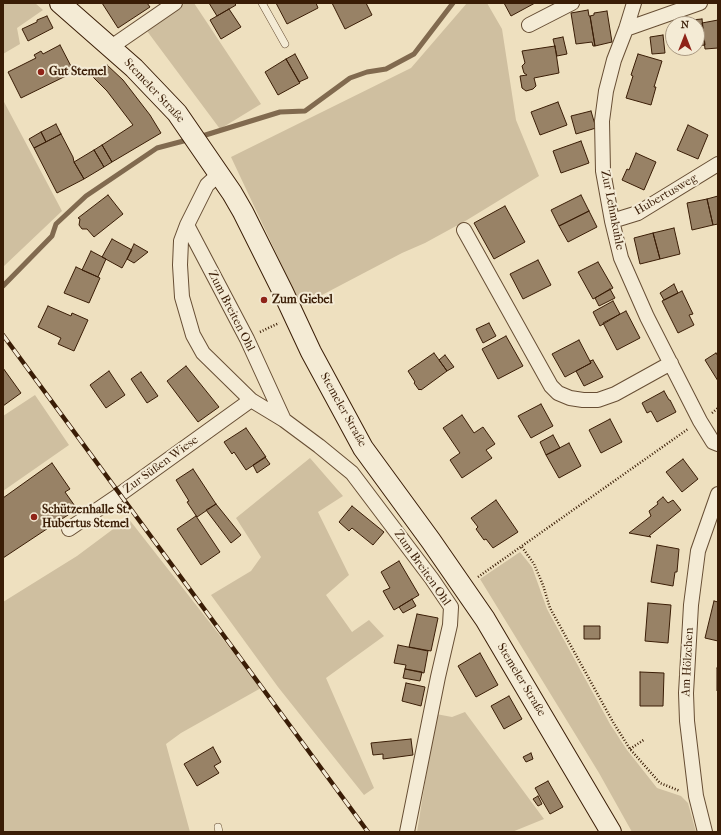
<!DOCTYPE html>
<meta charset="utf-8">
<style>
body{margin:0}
#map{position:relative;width:721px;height:835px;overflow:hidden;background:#eee0bf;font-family:"IM FELL French Canon",serif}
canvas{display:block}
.frame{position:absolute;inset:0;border:4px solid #3a1d06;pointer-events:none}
.north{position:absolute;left:665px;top:16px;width:40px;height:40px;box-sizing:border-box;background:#f4ebd5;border:1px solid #aa9982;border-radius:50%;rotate:0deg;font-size:11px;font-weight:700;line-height:16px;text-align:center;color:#3a1d06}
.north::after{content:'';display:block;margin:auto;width:14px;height:18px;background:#8f2418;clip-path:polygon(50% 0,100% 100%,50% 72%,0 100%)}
</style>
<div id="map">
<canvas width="721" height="835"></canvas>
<div class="frame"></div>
<div class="north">N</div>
</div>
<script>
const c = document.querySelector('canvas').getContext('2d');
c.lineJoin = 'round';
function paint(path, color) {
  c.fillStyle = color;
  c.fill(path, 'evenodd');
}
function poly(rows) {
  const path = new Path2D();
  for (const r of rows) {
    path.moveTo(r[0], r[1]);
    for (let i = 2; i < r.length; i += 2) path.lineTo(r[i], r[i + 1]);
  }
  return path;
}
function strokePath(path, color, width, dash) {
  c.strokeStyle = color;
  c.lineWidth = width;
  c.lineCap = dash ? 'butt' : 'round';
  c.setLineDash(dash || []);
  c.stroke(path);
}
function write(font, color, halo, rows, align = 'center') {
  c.font = font + ' "IM FELL French Canon",serif';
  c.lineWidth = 4;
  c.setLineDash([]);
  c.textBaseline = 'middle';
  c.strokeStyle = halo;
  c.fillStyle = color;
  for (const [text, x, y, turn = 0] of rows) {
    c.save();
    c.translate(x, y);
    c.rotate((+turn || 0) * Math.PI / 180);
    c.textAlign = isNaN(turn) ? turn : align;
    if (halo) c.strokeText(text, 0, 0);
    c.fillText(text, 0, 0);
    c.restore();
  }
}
const green = poly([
 [3,3,35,3,43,10,17,28,20,44,3,54],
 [185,3,194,3,261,104,220,129,147,31],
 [467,3,487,3,502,29,516,120,539,176,467,220,425,243,402,253,301,306,231,157,411,68],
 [3,100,62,211,3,267],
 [35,395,69,445,3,491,3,416],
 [310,458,343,496,318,512,349,575,326,595,352,632,369,620,384,636,326,678,374,788,364,795,278,687,211,595,251,571,261,557,236,518],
 [128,518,261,688,181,733,166,744,190,832,3,832,3,602,77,556],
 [520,552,532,567,547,609,610,724,627,750,657,788,681,796,688,803,696,832,632,832,599,773,480,579],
 [465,712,544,819,512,832,417,832,436,714,452,717]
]);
const stream = poly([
 [199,137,280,112,305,111,350,78,367,72,386,69,414,54,453,3],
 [3,286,52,236,56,224,86,196,157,148,191,139]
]);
const building = poly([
 [102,3,147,3,150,7,118,28,102,3],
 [209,3,234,3,236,5,217,16,209,3],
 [276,3,316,3,318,8,287,24,276,3],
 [332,3,366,3,372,15,345,29,332,3],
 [504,3,535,3,511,16,504,3],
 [229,9,241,27,221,39,210,20,229,9],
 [588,10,589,16,590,16,595,46,593,46,592,42,576,44,571,13,588,10],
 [607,11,612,42,595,46,590,16,594,15,594,13,607,11],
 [47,16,53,28,28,41,22,29,37,22,37,20,47,16],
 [702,19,705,45,697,46,697,24,680,24,680,21,702,19],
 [718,20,718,48,705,49,702,23,718,20],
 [663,35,665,53,652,54,650,37,663,35],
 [563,37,567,54,557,56,553,39,563,37],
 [60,45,74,72,21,98,8,72,36,58,34,55,41,51,43,54,60,45],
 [555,46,559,73,534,78,536,86,533,89,526,91,522,88,520,76,527,75,524,73,522,66,525,63,522,51,555,46],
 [295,54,308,78,299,82,286,59,295,54],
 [638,54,662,61,654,87,656,87,651,105,626,98,633,76,631,75,638,54],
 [286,59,300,83,278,95,265,72,286,59],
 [107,65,123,80,150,115,161,133,112,162,102,145,133,125,107,91,91,75,107,65],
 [558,102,567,125,540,135,531,112,558,102],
 [591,111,596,128,576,134,571,116,591,111],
 [56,124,61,134,46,142,41,132,56,124],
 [688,125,708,135,698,159,677,150,688,125],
 [41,132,46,142,34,148,29,139,41,132],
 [61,134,73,157,74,162,84,179,57,193,34,148,61,134],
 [581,141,589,163,561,173,553,151,581,141],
 [102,145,112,162,104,167,94,150,102,145],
 [94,150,104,167,84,179,74,162,94,150],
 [636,153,656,162,644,190,622,180,627,169,629,170,636,153],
 [108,195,123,214,94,237,87,229,82,229,79,225,80,219,78,218,108,195],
 [581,195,589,211,559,226,551,210,581,195],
 [718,196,718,224,713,225,707,199,718,196],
 [707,199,713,225,692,230,687,203,707,199],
 [505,206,525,242,494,259,474,223,505,206],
 [589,211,597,227,568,242,559,226,589,211],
 [674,228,680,254,660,259,653,233,674,228],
 [653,233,660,259,640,264,634,238,653,233],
 [112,239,132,250,122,268,102,257,112,239],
 [134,244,148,252,134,263,127,259,134,244],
 [91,251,106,259,98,277,82,270,91,251],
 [538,260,551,285,523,299,510,274,538,260],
 [598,262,613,288,593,299,578,272,598,262],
 [76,267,100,278,89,303,64,293,76,267],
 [674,284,678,293,664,300,660,293,674,284],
 [610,289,615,298,599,306,595,298,610,289],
 [682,291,693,314,689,315,694,325,678,333,662,301,682,291],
 [613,301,620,314,600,326,593,312,613,301],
 [48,306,71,316,72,313,88,320,74,351,58,344,61,338,38,327,48,306],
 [626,311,640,338,617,350,603,323,626,311],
 [489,323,496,336,483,343,476,329,489,323],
 [506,336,523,366,498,379,482,349,506,336],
 [579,340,591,363,565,377,552,354,579,340],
 [434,353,447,371,421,390,420,389,419,390,414,383,415,382,408,371,434,353],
 [716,353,718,356,718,381,705,360,716,353],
 [445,355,454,367,447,371,439,360,445,355],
 [593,360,603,377,584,386,576,371,591,363,590,361,593,360],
 [186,366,219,407,198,422,167,381,186,366],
 [3,368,21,393,3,406,3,368],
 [109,371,125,395,106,408,90,385,109,371],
 [141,372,158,396,147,403,131,379,141,372],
 [664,391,669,400,670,400,676,412,657,422,651,411,647,413,642,403,664,391],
 [541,404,553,426,531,438,518,416,541,404],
 [462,415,474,433,483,427,495,444,486,450,492,458,462,478,450,460,460,453,443,428,462,415],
 [610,419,622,442,601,453,589,430,610,419],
 [246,428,266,457,246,470,234,452,232,454,224,442,246,428],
 [553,435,560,448,546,455,540,442,553,435],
 [569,443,581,466,559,478,546,455,569,443],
 [265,457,270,464,257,473,253,465,265,457],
 [683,459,698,479,682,492,666,472,683,459],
 [52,463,70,489,65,492,77,509,3,558,3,498,52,463],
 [193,469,216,504,197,517,187,502,189,501,176,480,193,469],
 [663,497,668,503,673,500,681,510,649,536,651,537,629,533,651,516,649,511,658,504,657,502,663,497],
 [496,500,518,532,493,548,486,539,484,540,476,529,478,527,471,518,496,500],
 [216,504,241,535,231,543,206,510,216,504],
 [352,506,384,532,373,545,352,528,349,531,339,522,352,506],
 [196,516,220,552,201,565,177,529,196,516],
 [657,545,679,549,677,572,675,572,673,586,651,582,657,545],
 [399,561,419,595,394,610,383,591,390,588,381,572,399,561],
 [412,599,416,606,403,613,399,607,412,599],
 [714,601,718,602,718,641,705,638,714,601],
 [648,603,671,605,668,643,645,641,648,603],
 [417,614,438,618,431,651,409,647,417,614],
 [584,626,600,626,600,639,584,639,584,626],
 [398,645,428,651,424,673,405,669,406,665,394,663,398,645],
 [480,653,498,685,476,697,458,666,480,653],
 [717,668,718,668,718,691,717,691,717,668],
 [405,669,422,672,420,681,403,678,405,669],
 [640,672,664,673,663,706,640,706,640,672],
 [406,683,425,687,421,706,402,701,406,683],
 [509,696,522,719,504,729,491,706,509,696],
 [411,739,413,755,383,759,383,754,373,755,371,743,411,739],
 [213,747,221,762,214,766,219,773,197,786,184,764,213,747],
 [531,753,533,759,526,762,523,757,531,753],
 [548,781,563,807,550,814,535,788,548,781],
 [538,796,542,804,538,806,533,799,538,796]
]);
const path = poly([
 [260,332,279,323],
 [712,413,718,408],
 [522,547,534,564,543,585,550,608,613,722,630,749,660,783,680,791],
 [478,577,688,429],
 [630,749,645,739]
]);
const service = poly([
 [262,3,285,44],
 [218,827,219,832]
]);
const minor = poly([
 [634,3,626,29,614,60,606,91,602,121,603,171,612,221,621,258,647,317,700,421,713,442,718,444],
 [529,25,572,3],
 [626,29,700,3],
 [111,47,175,3],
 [219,174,207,185,187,225,181,241,180,265,182,297,193,335,203,353,251,400,284,420,319,446,352,473,432,579,451,607,450,625,438,677,407,832],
 [612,221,638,213,718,164],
 [187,225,247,339,284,420],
 [464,230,551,386,558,393,570,398,583,400,598,400,615,394,671,363],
 [69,529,119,495,251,400],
 [705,832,696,796,687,721,686,693,691,605,698,551,718,494]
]);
const secondary = poly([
 [60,3,134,68,177,113,232,193,243,212,283,292,311,352,363,448,431,541,485,619,611,832]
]);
const rail = poly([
 [3,335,368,832]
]);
const markers = [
 [41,72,4,"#8f2418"],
 [264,300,4,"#8f2418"],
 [34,517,4,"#8f2418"]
];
const poiNames = [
 ["Gut Stemel",49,72],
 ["Zum Giebel",272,300],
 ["Schützenhalle St.",42,510],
 ["Hubertus Stemel",42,524]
];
const streetNames = [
 ["Stemeler Straße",154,91,47],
 ["Hubertusweg",666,195,-30],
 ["Zur Lehmkuhle",612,210,79],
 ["Zum Breiten Ohl",231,311,63],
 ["Stemeler Straße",343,410,61],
 ["Zur Süßen Wiese",161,465,-36],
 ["Zum Breiten Ohl",422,568,55],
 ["Am Hölzchen",688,662,-87],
 ["Stemeler Straße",521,680,59]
];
paint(green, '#cfbfa0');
strokePath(stream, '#816a4f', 5);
paint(building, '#988266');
strokePath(building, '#3a1d06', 1);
strokePath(service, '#674e34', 8);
strokePath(minor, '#674e34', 16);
strokePath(secondary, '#3a1d06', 22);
strokePath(path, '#3a1d06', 2.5, [1, 2]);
strokePath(service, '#f4ebd5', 7);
strokePath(minor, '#f4ebd5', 14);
strokePath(secondary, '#f4ebd5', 20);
strokePath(rail, '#3a1d06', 4.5);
strokePath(rail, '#f4ebd5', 3, [9]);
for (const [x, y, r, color] of markers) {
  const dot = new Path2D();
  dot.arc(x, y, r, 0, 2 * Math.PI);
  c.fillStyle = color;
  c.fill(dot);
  strokePath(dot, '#f4ebd5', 1.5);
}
write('bold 12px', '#3a1d06', '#f4ebd5', poiNames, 'left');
write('12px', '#3a1d06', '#f4ebd5', streetNames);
</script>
